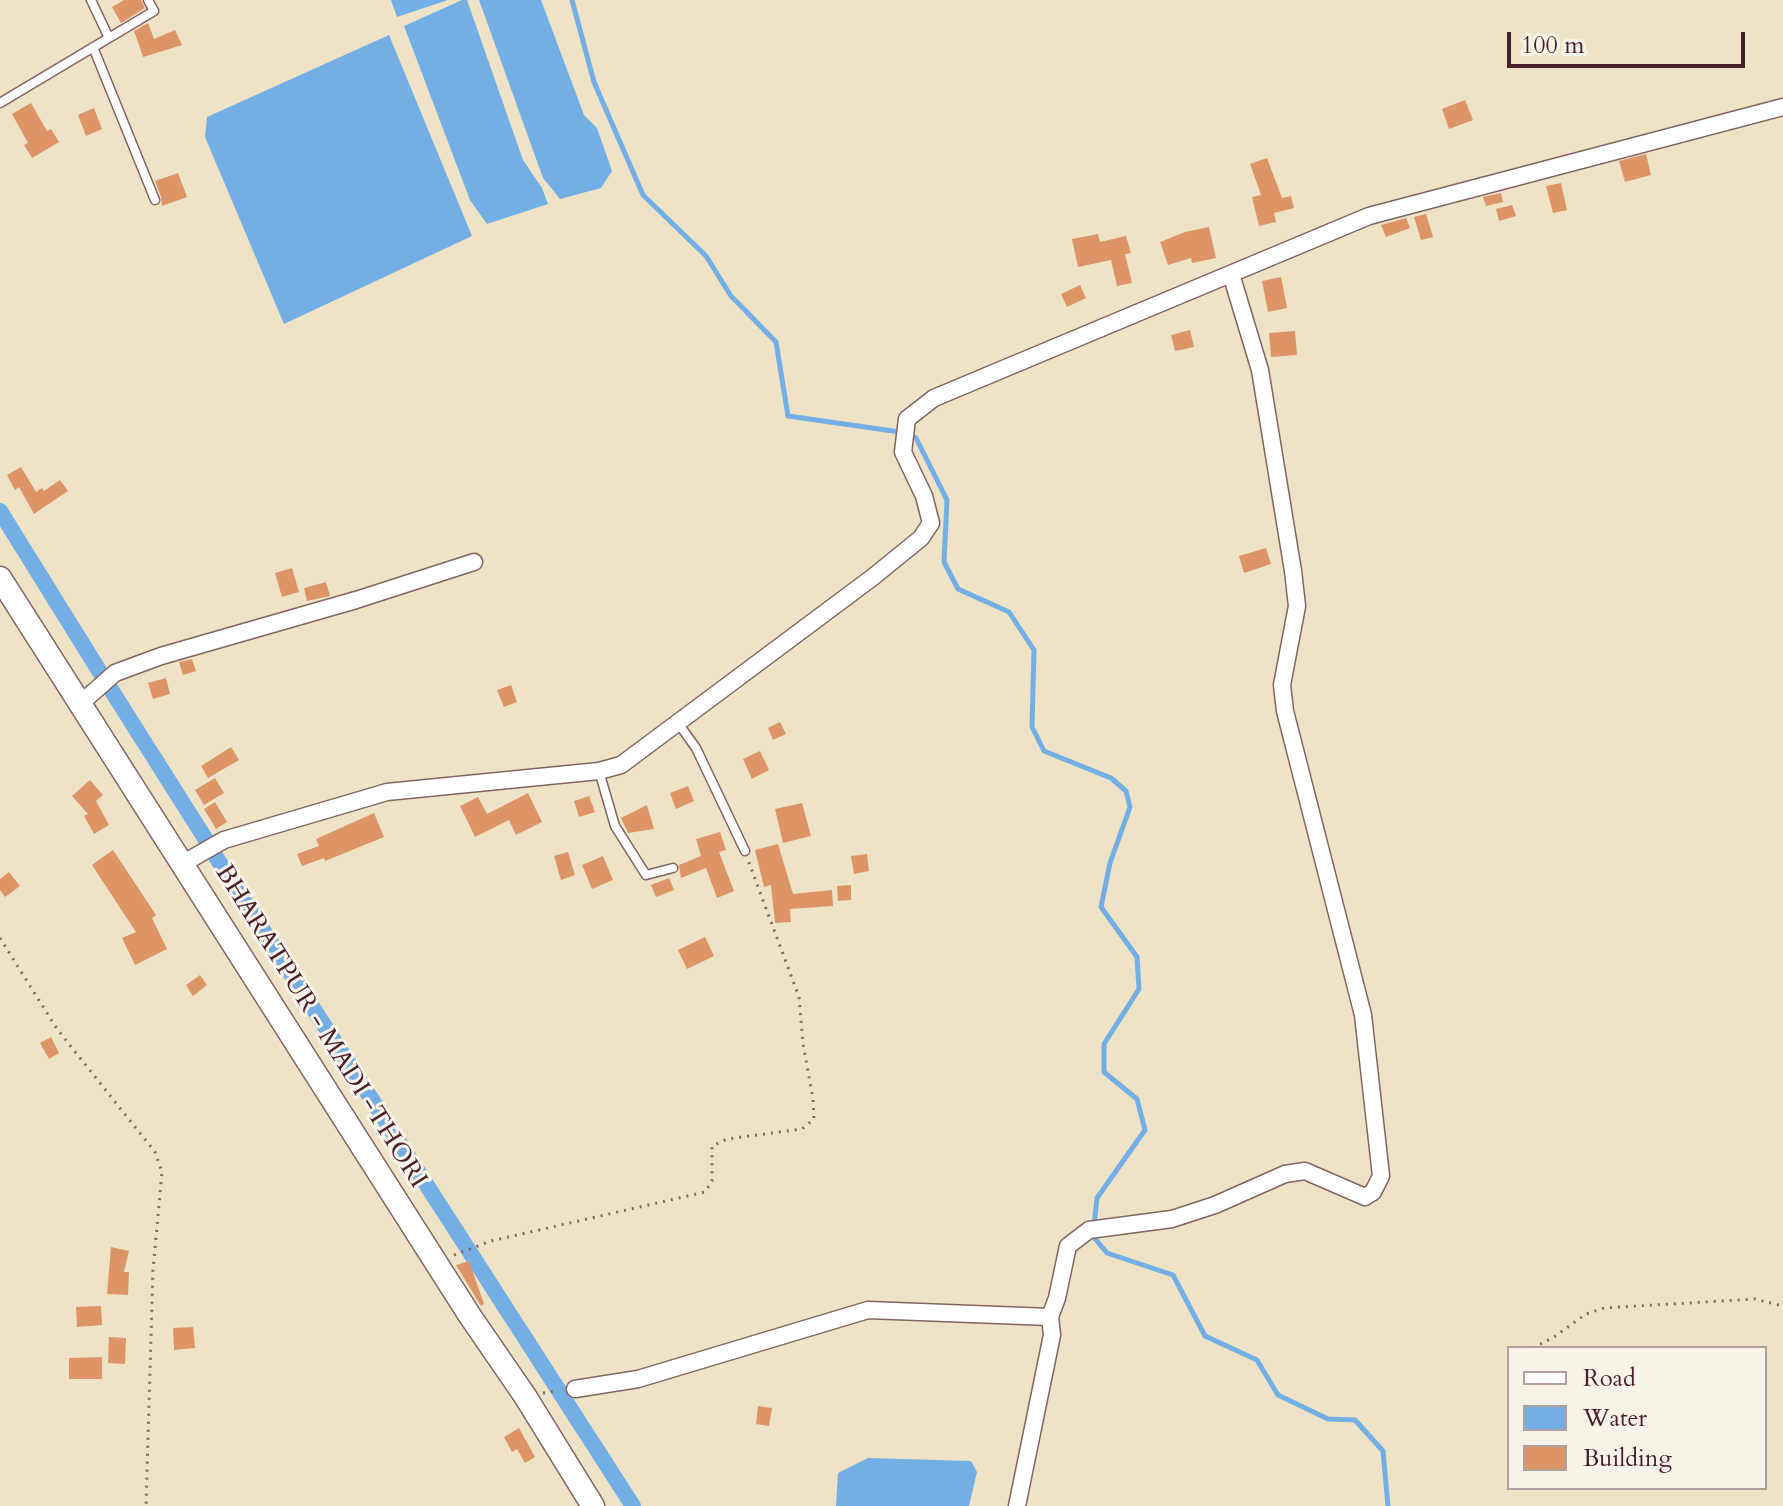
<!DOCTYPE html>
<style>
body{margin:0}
#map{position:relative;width:1783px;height:1506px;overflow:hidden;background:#eee3c6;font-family:Cardo,serif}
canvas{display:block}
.legend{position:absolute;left:1507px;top:1346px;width:260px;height:144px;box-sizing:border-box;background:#f7f3e8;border:2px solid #b29e9c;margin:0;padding:10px 14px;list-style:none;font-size:24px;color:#4a1f2b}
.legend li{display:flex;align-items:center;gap:16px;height:40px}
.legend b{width:40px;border:2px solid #b29e9c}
.scale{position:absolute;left:1507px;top:32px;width:238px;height:36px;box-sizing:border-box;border:4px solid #4a1f2b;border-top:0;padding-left:10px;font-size:24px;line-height:28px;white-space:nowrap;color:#4a1f2b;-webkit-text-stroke:6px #f7f3e8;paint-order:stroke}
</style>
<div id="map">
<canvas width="1783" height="1506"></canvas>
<ul class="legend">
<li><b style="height:10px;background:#fff"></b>Road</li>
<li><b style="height:22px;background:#73afe5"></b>Water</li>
<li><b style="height:22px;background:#dd9567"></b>Building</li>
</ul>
<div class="scale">100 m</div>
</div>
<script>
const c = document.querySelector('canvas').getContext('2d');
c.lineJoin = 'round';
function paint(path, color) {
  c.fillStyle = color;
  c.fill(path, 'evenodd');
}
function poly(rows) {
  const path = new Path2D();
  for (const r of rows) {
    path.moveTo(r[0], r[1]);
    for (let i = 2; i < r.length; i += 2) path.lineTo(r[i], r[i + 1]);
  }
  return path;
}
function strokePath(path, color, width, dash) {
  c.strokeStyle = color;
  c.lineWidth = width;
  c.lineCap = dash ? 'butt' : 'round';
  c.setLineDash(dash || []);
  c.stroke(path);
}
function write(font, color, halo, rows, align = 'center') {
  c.font = font + ' Cardo,serif';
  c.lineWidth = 6;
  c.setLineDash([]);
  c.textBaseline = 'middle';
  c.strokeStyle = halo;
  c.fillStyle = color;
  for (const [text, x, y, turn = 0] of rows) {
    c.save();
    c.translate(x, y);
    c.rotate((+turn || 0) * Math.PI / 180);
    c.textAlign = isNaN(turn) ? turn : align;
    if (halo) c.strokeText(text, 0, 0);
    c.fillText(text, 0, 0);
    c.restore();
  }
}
const water = poly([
 [391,0,448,0,397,17],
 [462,0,467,0,523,160,542,188,548,204,487,224,470,200,404,26],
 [479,0,541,0,584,115,597,128,612,171,601,188,560,199,543,178],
 [389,35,472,236,284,324,205,137,207,117],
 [868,1458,971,1461,977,1472,969,1506,836,1506,838,1473]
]);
const stream = poly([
 [572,0,594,82,643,195,706,256,731,296,776,342,788,416,900,432],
 [910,435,916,438,947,500,944,562,958,589,1009,612,1034,650,1032,727,1044,751,1111,778,1126,791,1130,807,1110,863,1101,907,1137,957,1139,989,1104,1044,1104,1072,1137,1099,1145,1130,1097,1198,1094,1225],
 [1092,1235,1107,1253,1173,1275,1205,1336,1257,1360,1278,1395,1328,1419,1355,1420,1383,1451,1388,1506]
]);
const canal = poly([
 [0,511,103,677],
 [110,688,208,843],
 [216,857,633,1506]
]);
const building = poly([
 [124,0,141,0,145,8,121,23,112,7],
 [148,23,154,39,175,30,182,45,143,57,134,31],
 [1465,100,1473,120,1449,129,1442,109],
 [31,103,47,131,51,129,59,142,32,158,24,145,28,143,12,114],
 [94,108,102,129,86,136,78,115],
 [1646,154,1651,175,1625,182,1619,161],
 [1267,158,1282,198,1291,196,1294,208,1274,213,1276,222,1259,226,1252,197,1261,195,1250,164],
 [178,173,187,197,162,206,161,197,155,181],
 [1561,183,1567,210,1553,213,1546,186],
 [1501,193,1503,202,1486,206,1483,197],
 [1512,205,1516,216,1499,221,1496,209],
 [1426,214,1433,237,1421,240,1414,217],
 [1406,218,1410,228,1386,237,1381,225],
 [1209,227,1216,258,1192,263,1191,258,1168,265,1160,242,1185,232],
 [1098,234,1100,242,1126,236,1131,253,1125,254,1132,283,1117,286,1111,260,1078,267,1072,239],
 [1281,277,1287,308,1268,312,1262,281],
 [1080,285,1086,298,1067,307,1061,294],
 [1190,330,1194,347,1175,351,1171,335],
 [1295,331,1297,355,1271,357,1269,333],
 [21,467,36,492,42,488,44,491,60,480,68,491,34,514,19,487,15,490,7,475],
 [1266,548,1271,564,1244,573,1239,556],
 [292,568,299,592,282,597,275,573],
 [326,582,330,596,307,601,304,588],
 [192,659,196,671,183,675,179,662],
 [166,678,170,694,153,699,148,683],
 [511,685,517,702,504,707,497,690],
 [780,722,786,734,773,740,768,728],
 [231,747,239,760,208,778,201,766],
 [760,751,769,770,752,779,743,759],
 [215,778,224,793,204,805,195,790],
 [90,780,103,795,96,801,109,825,94,834,84,816,88,814,72,796],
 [688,786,694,801,676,809,670,793],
 [528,793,542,822,516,835,509,820,475,837,460,806,478,797,487,814],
 [589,796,595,812,579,817,574,801],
 [215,802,227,822,216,829,204,809],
 [802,803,811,836,783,843,775,809],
 [647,805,654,829,628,833,621,818],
 [374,813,384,837,325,861,324,858,302,866,297,854,319,846,316,839],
 [720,832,726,850,719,852,734,891,717,898,706,868,681,878,679,865,701,856,696,839],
 [778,844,793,894,832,890,833,906,790,909,791,922,775,923,771,885,764,887,755,850],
 [113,850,156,915,152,918,167,949,135,965,122,938,136,932,92,865],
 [568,852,575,875,561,880,554,856],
 [867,854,869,871,854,874,851,856],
 [603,856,613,880,592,889,582,865],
 [9,872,20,886,5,897,0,890,0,879],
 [669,878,674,890,656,897,651,885],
 [851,885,851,900,838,901,837,886],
 [705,937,714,956,687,969,678,950],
 [200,975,207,985,193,996,186,985],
 [51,1037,59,1053,49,1059,40,1043],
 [111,1247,129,1251,124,1272,129,1272,128,1295,107,1294],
 [469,1261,484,1304,481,1306,456,1265],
 [101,1306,102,1325,77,1327,76,1307],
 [193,1327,195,1348,174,1350,173,1328],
 [109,1337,126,1338,125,1364,108,1363],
 [102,1357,102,1379,69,1379,69,1358],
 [758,1406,772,1408,769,1426,756,1424],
 [519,1428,535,1457,525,1463,517,1449,512,1452,504,1437]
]);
const path = poly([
 [0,938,57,1029,155,1152,162,1172,153,1270,146,1506],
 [454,1255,491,1241,705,1192,712,1181,712,1146,727,1139,802,1129,814,1119,813,1099,803,1044,799,997,748,860],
 [1533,1348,1554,1337,1586,1314,1604,1308,1755,1299,1783,1306],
 [543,1393,559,1391]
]);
const service = poly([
 [91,0,109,38],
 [93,47,155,200],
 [0,103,154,11,148,0],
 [678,723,696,748,745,851],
 [599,771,615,826,646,875,673,868]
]);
const minor = poly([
 [80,704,115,673,161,656,356,600,474,562],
 [182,864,224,840,387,792,599,771,621,765,873,577,921,538,931,523,924,496,903,452,907,419,934,398,1369,216,1783,107],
 [1050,1317,1057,1298,1068,1246,1089,1230,1172,1219,1215,1205,1285,1174,1305,1171,1365,1197,1373,1192,1381,1176,1363,1015,1285,711,1282,685,1297,606,1293,571,1260,370,1231,274],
 [575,1389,638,1379,868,1310,1050,1317,1052,1335,1017,1506]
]);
const secondary = poly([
 [0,578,470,1316,525,1396,593,1506]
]);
const streetNames = [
 ["BHARATPUR - MADI -THORI",320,1027,58]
];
paint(water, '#73afe5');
strokePath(stream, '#73afe5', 5);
strokePath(canal, '#73afe5', 16);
paint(building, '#dd9567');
strokePath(service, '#836461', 11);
strokePath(minor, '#836461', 19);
strokePath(secondary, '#836461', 25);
strokePath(path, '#836461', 3, [2, 6]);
strokePath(service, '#fff', 8);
strokePath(minor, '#fff', 16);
strokePath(secondary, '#fff', 22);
write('26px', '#4a1f2b', '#f7f3e8', streetNames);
</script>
